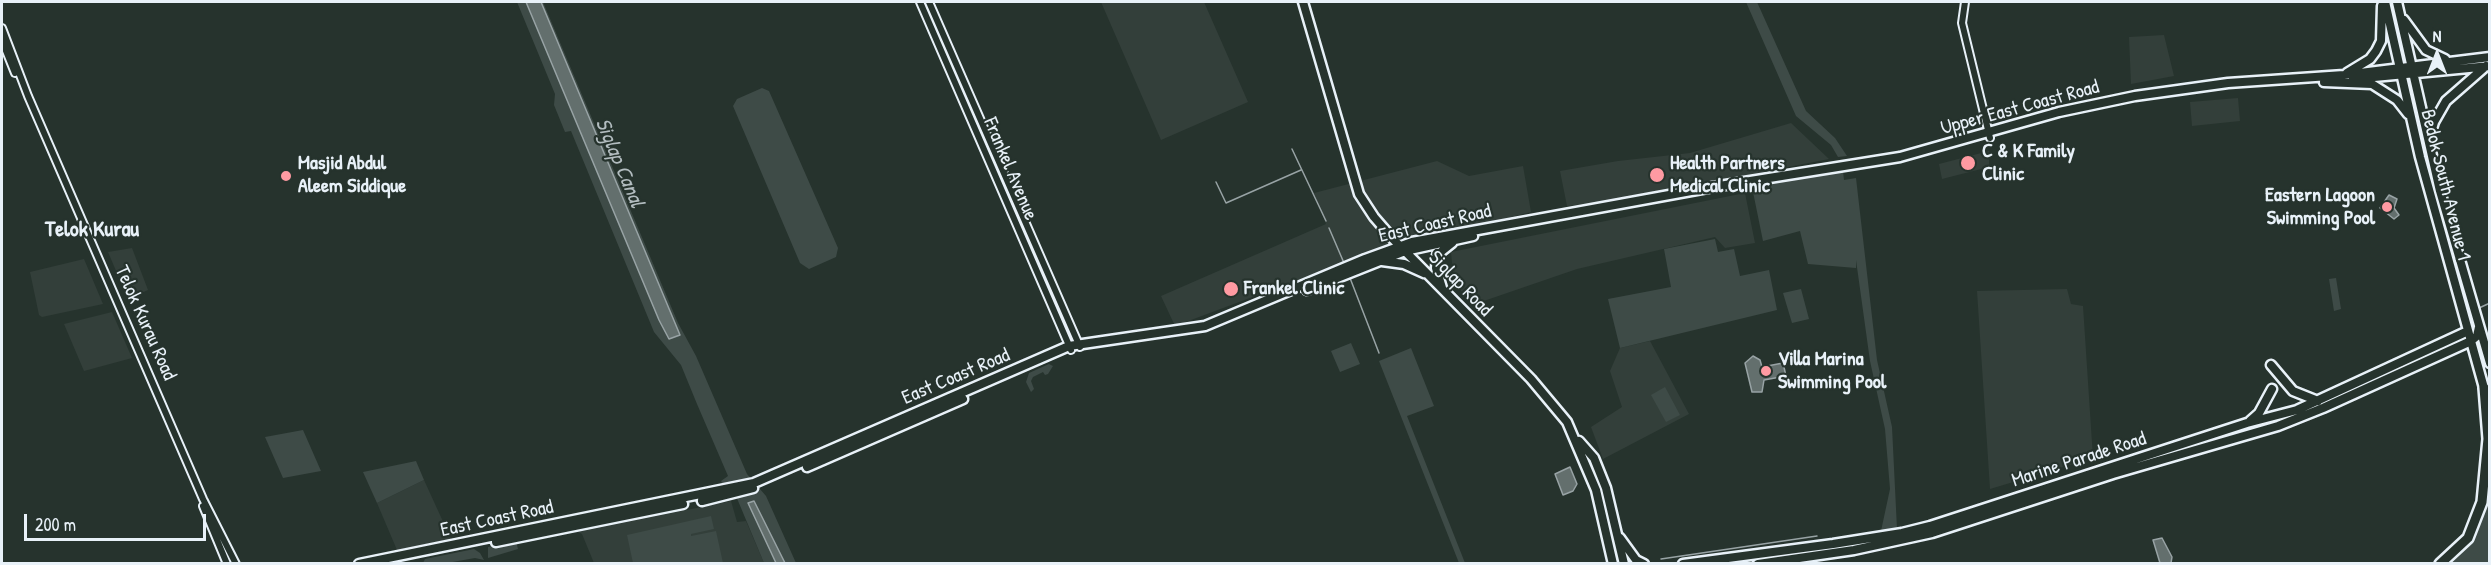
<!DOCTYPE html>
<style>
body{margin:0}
#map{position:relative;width:2491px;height:565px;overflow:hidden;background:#26332d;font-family:"Patrick Hand",sans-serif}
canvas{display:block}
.frame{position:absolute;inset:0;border:3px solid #e8f1f8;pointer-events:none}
.north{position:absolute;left:2407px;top:24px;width:60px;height:60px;-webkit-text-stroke:4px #26332d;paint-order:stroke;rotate:0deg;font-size:16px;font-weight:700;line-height:24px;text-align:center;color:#e8f1f8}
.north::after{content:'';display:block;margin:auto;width:21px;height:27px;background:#e8f1f8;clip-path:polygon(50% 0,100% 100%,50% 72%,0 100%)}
.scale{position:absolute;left:24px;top:514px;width:182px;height:27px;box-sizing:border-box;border:3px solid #e8f1f8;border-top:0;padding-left:8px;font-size:18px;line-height:21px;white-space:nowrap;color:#e8f1f8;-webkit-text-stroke:4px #26332d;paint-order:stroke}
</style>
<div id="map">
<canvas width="2491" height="565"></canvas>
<div class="frame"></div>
<div class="north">N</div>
<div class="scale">200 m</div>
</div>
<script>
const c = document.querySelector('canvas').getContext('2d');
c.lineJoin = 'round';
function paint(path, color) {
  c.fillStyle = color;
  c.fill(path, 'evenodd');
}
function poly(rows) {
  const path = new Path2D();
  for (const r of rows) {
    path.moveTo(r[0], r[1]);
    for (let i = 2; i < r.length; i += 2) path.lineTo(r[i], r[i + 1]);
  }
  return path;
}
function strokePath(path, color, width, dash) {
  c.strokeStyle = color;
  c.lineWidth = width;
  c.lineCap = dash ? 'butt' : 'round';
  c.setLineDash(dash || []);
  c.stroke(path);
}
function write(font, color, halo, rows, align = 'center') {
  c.font = font + ' "Patrick Hand",sans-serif';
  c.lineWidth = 4.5;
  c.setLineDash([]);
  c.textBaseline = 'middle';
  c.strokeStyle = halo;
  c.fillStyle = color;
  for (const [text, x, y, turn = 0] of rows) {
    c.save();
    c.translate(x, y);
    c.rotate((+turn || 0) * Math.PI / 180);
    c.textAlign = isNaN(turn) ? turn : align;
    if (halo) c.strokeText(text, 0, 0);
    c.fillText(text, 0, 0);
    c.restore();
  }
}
const built = poly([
 [1101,2,1204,2,1248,102,1161,140],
 [2164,35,2174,76,2131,84,2129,37],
 [2238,98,2240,121,2192,126,2190,102],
 [1791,123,1829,159,1625,199,1567,206,1560,171,1618,161,1690,153],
 [1989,151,1989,167,1942,179,1939,164],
 [1437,161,1469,176,1523,166,1531,212,1378,250,1175,326,1161,296,1326,224,1314,193],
 [1745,193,1755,243,1725,248,1715,237,1577,269,1475,304,1454,284,1451,252],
 [132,248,148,290,128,299,108,252],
 [84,259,103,304,42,317,39,315,30,272],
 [2067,289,2071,304,2083,306,2093,458,1990,489,1977,291],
 [112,312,132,358,84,371,64,324],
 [1650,341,1689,414,1603,459,1591,427,1622,407,1610,371,1620,348],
 [424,480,451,539,397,550,377,503],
 [731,501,737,522,746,521,764,563,594,563,582,534,578,532]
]);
const green = poly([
 [517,2,543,2,678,323,696,356,747,474,766,496,796,563,764,563,731,484,723,485,721,481,728,476,697,404,681,365,654,332,571,131,565,132,554,105,555,94],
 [1746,2,1757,2,1806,111,1835,138,1847,156,1838,157,1831,145,1796,116],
 [762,88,769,91,838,248,836,257,809,269,800,263,733,106,737,99],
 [1843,171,1844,180,1856,178,1877,360,1892,427,1897,529,1881,531,1890,489,1885,429,1870,361,1856,260,1856,268,1808,264,1800,231,1763,241,1752,187],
 [1715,239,1718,252,1734,249,1740,276,1769,270,1777,310,1620,348,1608,299,1671,287,1664,249],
 [2336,278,2341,309,2334,311,2329,279],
 [1801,289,1809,319,1792,323,1783,293],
 [1351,343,1360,364,1340,372,1331,351],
 [1411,348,1434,406,1407,416,1465,563,1459,563,1379,361],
 [1049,364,1053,366,1048,374,1045,375,1043,372,1033,377,1031,381,1034,389,1031,392,1026,382,1029,373],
 [1665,387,1680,415,1666,422,1651,395],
 [2490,406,2489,563,2440,564,2475,524],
 [303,430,321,471,283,478,265,437],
 [416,461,424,480,377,503,363,472],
 [711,516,714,529,691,534,691,536,716,531,723,563,633,563,627,535],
 [516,541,518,549,488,558,488,547],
 [474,549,480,553,484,560,475,558,447,563,423,563,425,559]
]);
const water = poly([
 [526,2,541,2,680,335,669,339,659,320,526,2],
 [2389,195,2397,199,2394,208,2399,215,2394,219,2380,208,2389,195],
 [1753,356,1760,360,1762,367,1783,363,1786,376,1764,380,1762,392,1752,392,1745,363,1753,356],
 [1570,467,1577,484,1573,491,1563,495,1555,474,1570,467],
 [754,501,785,563,776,563,748,503,754,501],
 [2162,538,2172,557,2171,563,2160,563,2153,540,2162,538]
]);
const stream = poly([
 [1292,149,1326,221],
 [1216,182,1226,203,1301,170],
 [1329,228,1344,263],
 [1350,278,1379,353],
 [2479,308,2490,303],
 [1661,559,1817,536]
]);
const minor = poly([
 [920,2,1071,350],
 [929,2,1080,347],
 [1965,2,1962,23,1990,138],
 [2,28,28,96,203,499,236,564],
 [2,41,15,73],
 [203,506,227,564]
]);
const major = poly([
 [1303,2,1359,194,1374,217,1393,239,1531,379,1567,422,1596,490,1613,564],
 [2385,2,2420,157,2484,388],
 [2397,2,2440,191,2490,363],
 [2404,20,2426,50,2445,59],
 [2347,73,2370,59,2376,51,2381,41,2382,6],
 [2353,79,2490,66],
 [2324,82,2372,84,2397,100,2408,114],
 [2429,139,2434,122,2446,101,2486,66],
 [1382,261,1404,264,1424,273],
 [1442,288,1436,268,1437,255,1452,243],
 [1307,290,1405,251,1473,236],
 [2271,365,2293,391,2318,401],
 [2250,421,2259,413,2272,389],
 [1579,441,1594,458,1606,488,1624,564],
 [807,467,963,399],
 [702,501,753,488],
 [1620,538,1636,560,1644,564],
 [496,542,683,504],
 [359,564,754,483,1069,346,1205,326,1365,259,1412,242,1713,187,1900,157,2059,112,2135,96,2228,83,2344,75,2490,57],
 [1683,564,1833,544,1902,533,1930,526,2247,423,2297,410,2468,331],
 [1758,564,1854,550,1932,533,2113,474,2278,426,2323,408,2471,341,2477,336,2479,327]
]);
const highway = poly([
 [2440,564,2468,538,2482,502,2488,439,2484,388]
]);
const markers = [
 [1968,163,8,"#ff9aa2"],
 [1657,175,8,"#ff9aa2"],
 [286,176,6,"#ff9aa2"],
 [2387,207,6,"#ff9aa2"],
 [1231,289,8,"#ff9aa2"],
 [1766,371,6,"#ff9aa2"]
];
const streetNames = [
 ["Upper East Coast Road",2020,108,-15],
 ["Frankel Avenue",1010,169,67],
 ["Bedok South Avenue 1",2445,185,76],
 ["East Coast Road",1435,224,-13],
 ["Siglap Road",1460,284,46],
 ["Telok Kurau Road",145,323,66],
 ["East Coast Road",956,377,-23],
 ["Marine Parade Road",2079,460,-18],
 ["East Coast Road",497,519,-12]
];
const poiNames = [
 ["C & K Family",1982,152],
 ["Clinic",1982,175],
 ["Masjid Abdul",298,164],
 ["Aleem Siddique",298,187],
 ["Health Partners",1670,164],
 ["Medical Clinic",1670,187],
 ["Eastern Lagoon",2375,196,"right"],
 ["Swimming Pool",2375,219,"right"],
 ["Frankel Clinic",1244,289],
 ["Villa Marina",1778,360],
 ["Swimming Pool",1778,383]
];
const waterNames = [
 ["Siglap Canal",619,163,67]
];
const quarterNames = [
 ["Telok Kurau",92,230]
];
paint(built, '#333f3a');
paint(green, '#3e4b47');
paint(water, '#636f6d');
strokePath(water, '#98a3a5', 1.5);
strokePath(stream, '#98a3a5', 1.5);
strokePath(minor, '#e8f1f8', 10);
strokePath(major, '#e8f1f8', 13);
strokePath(highway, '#e8f1f8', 14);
strokePath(minor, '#26332d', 6);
strokePath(major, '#26332d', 8);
strokePath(highway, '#26332d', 9);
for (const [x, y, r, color] of markers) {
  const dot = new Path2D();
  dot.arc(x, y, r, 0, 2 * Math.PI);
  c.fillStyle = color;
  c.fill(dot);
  strokePath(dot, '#26332d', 2);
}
write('20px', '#e8f1f8', '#26332d', streetNames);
write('bold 20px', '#e8f1f8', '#26332d', poiNames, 'left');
write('italic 21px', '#b3bdc0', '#26332d', waterNames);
write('bold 22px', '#e8f1f8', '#26332d', quarterNames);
</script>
